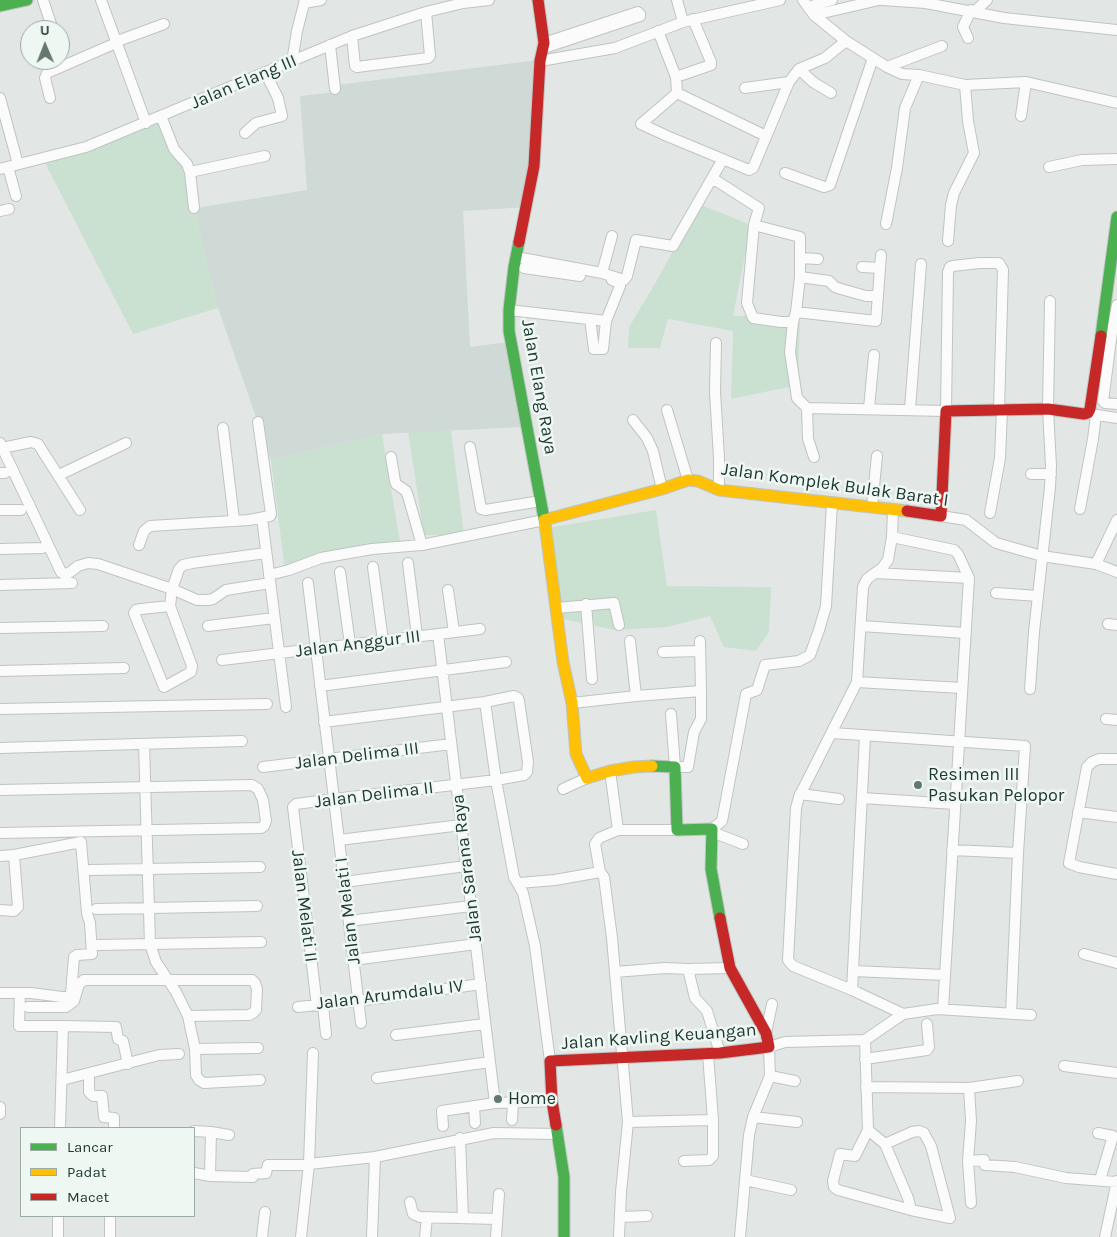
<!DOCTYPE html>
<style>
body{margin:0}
#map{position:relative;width:1117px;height:1237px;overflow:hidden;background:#e2e7e5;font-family:Karla,sans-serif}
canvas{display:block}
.legend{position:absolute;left:20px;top:1127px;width:175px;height:90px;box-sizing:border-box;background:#eff7f3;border:1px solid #9caba6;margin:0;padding:6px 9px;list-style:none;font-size:15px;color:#203a33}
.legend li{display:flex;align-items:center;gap:10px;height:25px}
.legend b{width:25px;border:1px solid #9caba6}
.north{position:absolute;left:20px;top:20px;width:50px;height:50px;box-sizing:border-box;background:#eff7f3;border:1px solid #9caba6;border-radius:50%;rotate:359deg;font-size:14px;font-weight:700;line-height:20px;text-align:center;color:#203a33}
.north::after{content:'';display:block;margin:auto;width:18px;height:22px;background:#647771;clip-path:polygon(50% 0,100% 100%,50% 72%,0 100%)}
</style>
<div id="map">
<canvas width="1117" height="1237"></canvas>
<ul class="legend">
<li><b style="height:6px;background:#4caf50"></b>Lancar</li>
<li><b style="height:6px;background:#ffc107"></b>Padat</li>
<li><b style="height:6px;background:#c62828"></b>Macet</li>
</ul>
<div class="north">U</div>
</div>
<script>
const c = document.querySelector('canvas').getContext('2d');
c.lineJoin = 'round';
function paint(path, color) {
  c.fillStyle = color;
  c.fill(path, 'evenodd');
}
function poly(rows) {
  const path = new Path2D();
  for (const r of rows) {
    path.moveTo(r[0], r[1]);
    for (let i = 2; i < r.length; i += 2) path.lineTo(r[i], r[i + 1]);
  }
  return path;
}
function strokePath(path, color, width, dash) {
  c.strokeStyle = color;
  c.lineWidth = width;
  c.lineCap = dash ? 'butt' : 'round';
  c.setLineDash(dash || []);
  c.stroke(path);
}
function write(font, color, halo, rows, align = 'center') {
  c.font = font + ' Karla,sans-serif';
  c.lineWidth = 5;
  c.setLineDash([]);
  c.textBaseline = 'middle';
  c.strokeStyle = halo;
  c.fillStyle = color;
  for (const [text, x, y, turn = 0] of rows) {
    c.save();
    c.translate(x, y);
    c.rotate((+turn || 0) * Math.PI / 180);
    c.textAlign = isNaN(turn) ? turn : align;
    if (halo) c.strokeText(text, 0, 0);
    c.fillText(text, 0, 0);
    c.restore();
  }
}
const built = poly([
 [539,60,528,207,463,211,470,347,508,342,522,427,382,434,271,460,218,308,198,227,196,208,307,190,300,96,337,92,336,85]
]);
const green = poly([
 [160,118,173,143,191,163,198,227,218,308,133,334,44,161],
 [699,204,751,225,733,316,800,316,798,385,731,399,733,331,668,319,660,348,628,348,629,327,656,282],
 [451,430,464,535,424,535,408,432],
 [382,434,401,548,329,561,285,571,271,460],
 [656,510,667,586,771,587,769,632,756,651,724,647,710,616,667,627,615,630,558,618,552,527]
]);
const street = poly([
 [43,0,53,30],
 [101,0,146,123],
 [677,0,683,22],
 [803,0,814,15,846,41,887,67,902,74,919,75,965,85,1026,82,1117,103],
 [882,0,926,3,1004,18,1117,30],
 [304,3,321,0],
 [808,7,832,0],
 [975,11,987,0],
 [814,15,879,0],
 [658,31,676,77,677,93],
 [352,36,355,66,357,67,428,58,430,56,426,12],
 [968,38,963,27,971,10],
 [115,42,164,24],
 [330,45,335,89],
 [544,48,640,16,640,14,638,12,544,43],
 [540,61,615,48,683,22,780,0],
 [292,62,297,31,305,0],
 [887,67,942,46],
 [799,69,813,82,831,93],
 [676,77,711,65,711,62,693,19],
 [745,88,789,82,799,69,825,58,846,41],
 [677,93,641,124,667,136,749,170,753,168,789,82],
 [677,93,766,136],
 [0,98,18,164],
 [50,98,45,78,47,73,116,43],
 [161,116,174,149,187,164,190,172,265,156],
 [1021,116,1026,82],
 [245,133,256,123,282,116,278,98,265,72],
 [8,167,16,196],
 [1049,167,1082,160,1117,159],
 [0,169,86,147,352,36,426,12,463,3,489,0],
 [190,172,194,208],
 [785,173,824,187,830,185,873,58],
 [712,178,759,208,754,225,747,303,753,318,781,322,793,322],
 [0,211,9,209],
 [886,224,897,168,905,108,919,75],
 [754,225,800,237,800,277,796,312,793,322,790,352,797,398,807,408,808,439,814,457],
 [948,241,951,205,954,193,974,153,968,121,965,85],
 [516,257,602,273,624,280,627,276,636,240,673,246,723,159],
 [800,258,818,259],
 [862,267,880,268],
 [524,268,580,276],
 [602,273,612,236],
 [800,277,829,281,835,287,841,289,866,296,878,296],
 [1117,305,1112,332,1103,401,1105,403,1117,404],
 [509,310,606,321,620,286,619,283,612,280],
 [796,312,876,321,881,255],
 [590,319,594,349,603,349,606,321],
 [716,343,715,392,719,458,719,490],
 [807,408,946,411,948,272,950,267,953,266,979,263,999,263,1003,270,999,410],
 [869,408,874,355],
 [910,409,921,264],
 [667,410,688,480],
 [1091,414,1117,418],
 [633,420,647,438,653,451,662,489],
 [223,428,234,520],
 [0,443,61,572,64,574,69,573,78,566,88,563,98,564,172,589,197,600,208,600,213,599,226,590,270,583],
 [470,447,481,509,485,510,541,501],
 [2,448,31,442,38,444,80,510],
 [391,457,395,481,396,484,406,491,408,496,422,545],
 [0,473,5,473],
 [1031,474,1051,474],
 [59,475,126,443],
 [872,506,877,456],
 [1080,509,1093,439,1096,415],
 [0,510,21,510],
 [893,510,892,537,888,560,882,568,867,579,863,587,857,682,799,797,796,808,788,960,793,966,852,990,903,1014],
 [990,513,1000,458,1002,410],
 [941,516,966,520,996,543,1042,556,1096,564,1117,572],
 [262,518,286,707],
 [892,537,954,550,958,554,969,578,943,1009],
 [139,545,144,531,150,526,249,520,270,516,271,514,258,422],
 [0,549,42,548],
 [408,563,417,636],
 [1096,564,1117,520],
 [373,567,383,641],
 [340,572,350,644],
 [875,573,969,578],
 [269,575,289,570,321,558,372,549,422,545,544,520],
 [308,583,361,1023],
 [0,585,72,583],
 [448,590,454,632],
 [996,593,1038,596],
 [586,604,592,679],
 [170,606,141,609,136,610,134,613,164,687,191,672,192,666,170,606,172,589,179,569,183,565,192,563,266,553],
 [557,608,614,603,619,625],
 [1108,624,1117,625],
 [208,626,274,618],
 [861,626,965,633],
 [0,628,103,626],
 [438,634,495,1103],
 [630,641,636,696],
 [663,652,699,651],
 [222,660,480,629],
 [0,671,124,668],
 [857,682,962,688],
 [320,686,506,662],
 [1030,689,1034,632,1050,487,1051,466,1048,409,1050,301],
 [485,702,496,780,514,877,523,893,535,946,550,1061],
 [572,703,636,696,701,691,700,641],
 [0,709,267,704],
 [671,714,675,767,688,767,694,732,701,719,701,691],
 [1106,719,1117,720],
 [832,733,1025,746,1018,853,1011,1014],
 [144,744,150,944,156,962,176,992,188,1016,195,1049,196,1075,199,1080,204,1083,260,1080],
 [0,748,242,741],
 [1117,759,1099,759,1092,762,1087,767,1069,863,1079,867,1117,874],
 [263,767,451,744],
 [610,771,618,830],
 [563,789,587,778],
 [0,790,252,785,258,789,263,800,266,821,264,826,261,828,0,833],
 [800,794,839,799],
 [862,798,955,804],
 [1078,812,1117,817],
 [712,829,722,821,746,694,757,690,765,665,799,661,810,655,819,630,826,606,832,503],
 [712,832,743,844],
 [339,840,461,825],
 [952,850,1018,853],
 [0,856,14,855],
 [90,870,260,867],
 [344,882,466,866],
 [519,883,555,880,600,872],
 [96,909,257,906],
 [0,910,14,911,18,907,14,855,81,842,87,913,90,923,92,954,77,955,74,957,71,994,69,997,62,997,31,993,0,993],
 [349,921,471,906],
 [97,945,261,942],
 [1084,954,1117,963],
 [353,960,476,944],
 [688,969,695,998,707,1011,720,1053],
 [853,971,945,975],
 [615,972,665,968,688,969,730,968],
 [852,990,865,736],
 [20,993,19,1026,63,1026,60,1128],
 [323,1005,326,1034],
 [317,1006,293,807,296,804,334,799,496,780,524,775,527,772,528,762,519,701,518,698,514,696,485,702,324,722],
 [28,1007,66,1007,74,1001,79,984,84,980,252,980,255,983,257,989,256,1010,253,1013,249,1015,188,1016],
 [298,1007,358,1001,481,984],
 [63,1026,116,1027,118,1039,123,1041,128,1064],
 [766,1033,772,1004],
 [396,1035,485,1024],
 [865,1040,868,1130,855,1156,840,1154,833,1181,834,1187,838,1190,911,1210,950,1218,931,1146,924,1133,919,1131,912,1132,885,1144],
 [195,1049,258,1048],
 [865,1059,927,1050,929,1047,927,1024],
 [1064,1066,1117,1073],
 [89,1074,89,1092,93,1096,102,1096,104,1117,114,1118,114,1128],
 [770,1076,795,1081],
 [377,1078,490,1062],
 [62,1080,159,1055,179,1054],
 [866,1087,969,1088,1018,1081],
 [969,1088,971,1121,968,1161,971,1203],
 [474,1106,475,1123],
 [0,1107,0,1114],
 [753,1117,797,1122],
 [512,1120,513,1102],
 [628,1122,713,1120],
 [443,1126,442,1111,495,1103,552,1101],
 [868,1130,885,1144,908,1198,911,1210],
 [194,1131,211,1132,229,1135],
 [1098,1133,1113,1136,1100,1180],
 [460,1138,463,1218],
 [684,1161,709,1160,713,1156,713,1120,708,1054],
 [968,1161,984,1160,985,1165,1015,1167,1066,1178,1117,1182],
 [309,1164,375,1157,494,1133,558,1134],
 [194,1173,210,1176,253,1177,253,1174,266,1173,268,1165,308,1165],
 [210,1176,211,1132],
 [745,1180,791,1190],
 [410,1202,413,1214,420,1217,497,1219],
 [620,1217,647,1216],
 [58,1237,58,1216],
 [110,1237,110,1216],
 [262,1237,265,1212],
 [301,1237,309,1164,313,1053],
 [372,1237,375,1157],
 [425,1237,427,1217],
 [496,1237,499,1194],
 [619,1237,621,1192,628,1122,612,938,604,877,600,872,595,844,599,838,618,830,677,830],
 [740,1237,749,1135,753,1117,770,1076,769,1047,785,1042,865,1040,903,1014,937,1009,1031,1015],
 [1105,1237,1117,1181]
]);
const fast = poly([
 [0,6,27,0],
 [519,242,514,267,509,310,509,331,545,524],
 [1101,336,1117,217],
 [652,766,675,767,677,830,712,829,711,869,720,918],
 [556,1125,564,1177,564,1237]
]);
const slow = poly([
 [544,520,662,489,688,480,698,481,719,490,907,511],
 [545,524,563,662,572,703,576,754,587,778,610,771,634,767,652,766]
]);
const jam = poly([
 [519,242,534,166,540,61,544,43,538,0],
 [907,511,941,516,946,411,1048,409,1084,414,1088,413,1090,409,1101,336],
 [556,1125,552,1101,550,1061,720,1053,769,1047,766,1033,730,968,720,918]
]);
const markers = [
 [918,785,5,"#647771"],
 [498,1099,5,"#647771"]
];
const streetNames = [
 ["Jalan Elang III",244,82,-23],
 ["Jalan Elang Raya",539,387,80],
 ["Jalan Komplek Bulak Barat I",835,485,8],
 ["Jalan Anggur III",358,644,-7],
 ["Jalan Delima III",357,756,-7],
 ["Jalan Delima II",374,795,-7],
 ["Jalan Sarana Raya",467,868,-97],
 ["Jalan Melati II",304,906,83],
 ["Jalan Melati I",348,911,-97],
 ["Jalan Arumdalu IV",390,995,-7],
 ["Jalan Kavling Keuangan",659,1037,-4]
];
const poiNames = [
 ["Resimen III",928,775],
 ["Pasukan Pelopor",928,796],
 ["Home",508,1099]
];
paint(built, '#cfd9d5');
paint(green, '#cae1d1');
strokePath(street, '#bfc4c2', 12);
strokePath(fast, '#bec5c2', 13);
strokePath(slow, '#bec5c2', 13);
strokePath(jam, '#bec5c2', 13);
strokePath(street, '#fbfbfb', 10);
strokePath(fast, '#4caf50', 11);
strokePath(slow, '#ffc107', 11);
strokePath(jam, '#c62828', 11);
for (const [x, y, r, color] of markers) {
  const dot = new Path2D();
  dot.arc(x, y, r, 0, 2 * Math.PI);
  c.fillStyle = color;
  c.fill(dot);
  strokePath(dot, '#eff7f3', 2);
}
write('18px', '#203a33', '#eff7f3', streetNames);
write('18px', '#203a33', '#eff7f3', poiNames, 'left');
</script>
